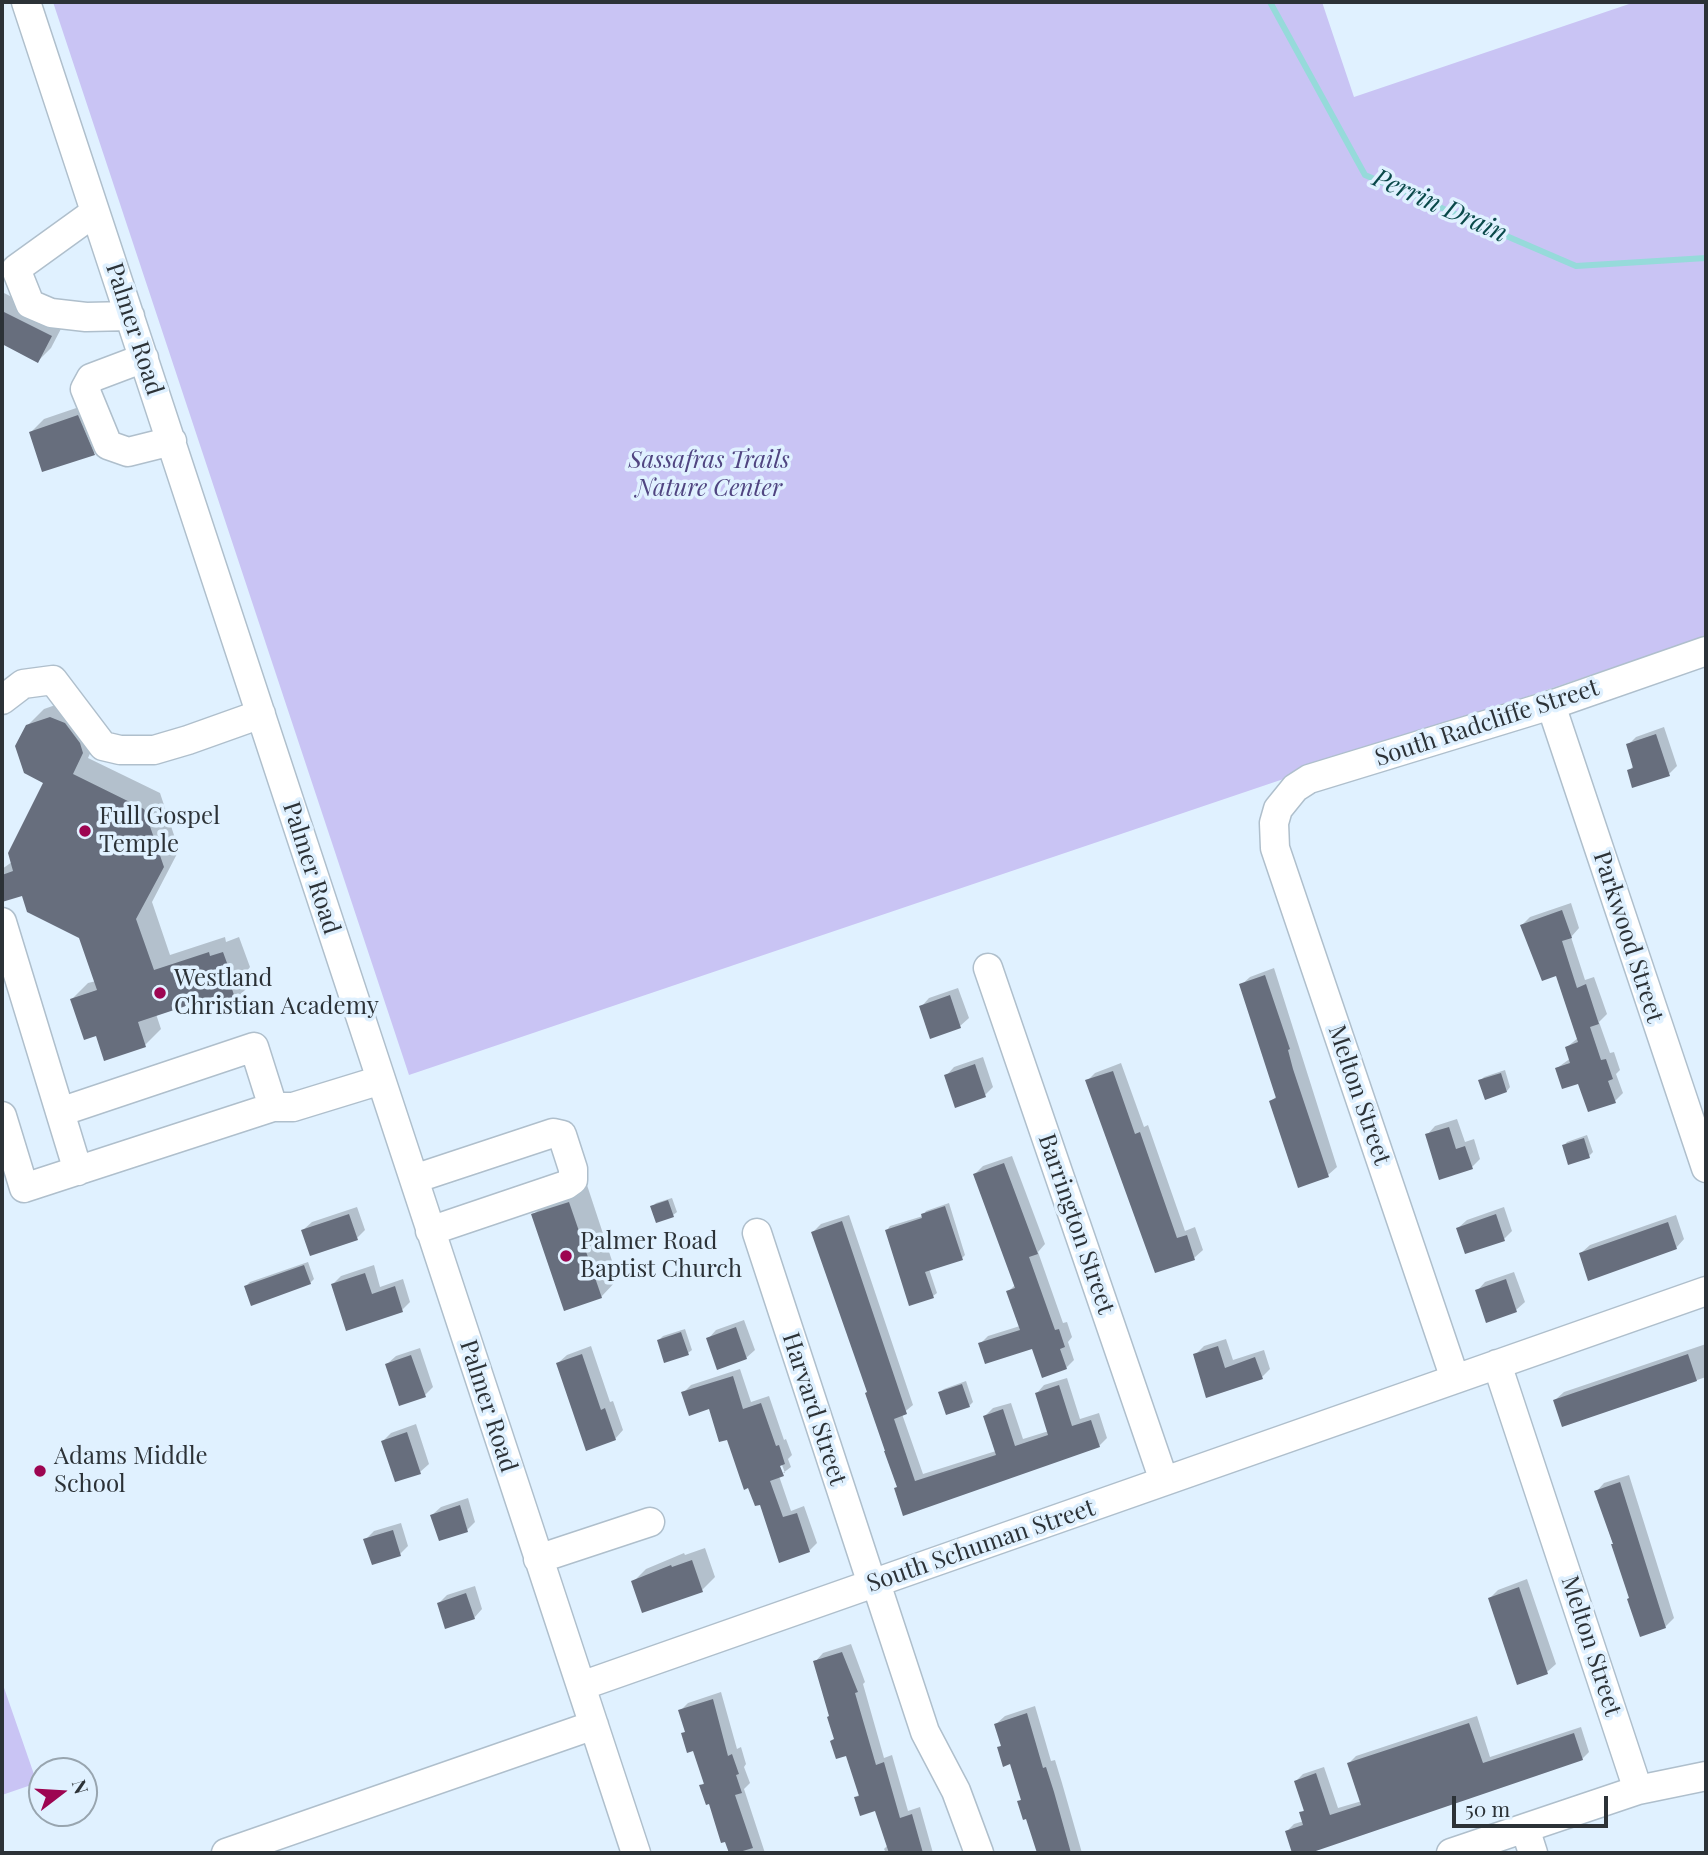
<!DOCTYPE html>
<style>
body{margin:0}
#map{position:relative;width:1708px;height:1855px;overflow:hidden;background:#e0f1ff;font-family:"Playfair Display",serif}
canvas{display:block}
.frame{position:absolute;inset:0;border:4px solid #2c3237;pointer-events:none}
.north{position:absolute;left:28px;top:1757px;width:70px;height:70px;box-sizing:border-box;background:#e0f1ff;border:2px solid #98a5af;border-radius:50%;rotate:73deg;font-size:19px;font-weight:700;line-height:28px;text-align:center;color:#2c3237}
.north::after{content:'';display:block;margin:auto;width:24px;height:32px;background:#9d0551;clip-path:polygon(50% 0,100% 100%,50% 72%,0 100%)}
.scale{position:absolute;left:1452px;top:1796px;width:156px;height:32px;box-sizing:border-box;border:4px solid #2c3237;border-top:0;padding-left:9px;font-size:21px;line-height:24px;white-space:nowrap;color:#2c3237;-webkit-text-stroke:5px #e0f1ff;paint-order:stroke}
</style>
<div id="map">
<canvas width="1708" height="1855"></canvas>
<div class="frame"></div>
<div class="north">N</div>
<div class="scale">50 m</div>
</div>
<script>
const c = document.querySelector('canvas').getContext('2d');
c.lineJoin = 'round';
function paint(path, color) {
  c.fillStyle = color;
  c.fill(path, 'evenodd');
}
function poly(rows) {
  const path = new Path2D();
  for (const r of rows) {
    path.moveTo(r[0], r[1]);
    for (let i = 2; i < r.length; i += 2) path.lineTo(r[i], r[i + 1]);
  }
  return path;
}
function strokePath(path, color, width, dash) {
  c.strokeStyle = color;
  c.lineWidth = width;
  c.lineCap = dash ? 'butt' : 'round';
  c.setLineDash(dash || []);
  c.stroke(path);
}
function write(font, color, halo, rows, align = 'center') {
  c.font = font + ' "Playfair Display",serif';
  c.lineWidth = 7;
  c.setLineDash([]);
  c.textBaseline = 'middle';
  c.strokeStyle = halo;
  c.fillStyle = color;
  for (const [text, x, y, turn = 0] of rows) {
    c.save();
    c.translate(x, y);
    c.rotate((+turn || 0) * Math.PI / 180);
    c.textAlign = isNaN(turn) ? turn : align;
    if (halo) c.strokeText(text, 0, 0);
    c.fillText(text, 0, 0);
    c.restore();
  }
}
const green = poly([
 [53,2,1322,2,1354,97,1635,2,1706,2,1706,636,409,1075],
 [2,1682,37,1783,2,1795]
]);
const shadow = poly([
 [2,292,64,323,51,348,38,361,2,342],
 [91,403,107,440,94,453,31,432,44,419],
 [67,701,98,736,88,758,160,793,179,850,152,902,170,955,225,937,226,942,239,937,250,967,247,971,251,984,235,1000,217,994,156,1014,161,1029,145,1045,97,1034,72,999,88,983,96,981,81,937,23,893,2,900,2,869,12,862,46,782,27,726,44,709],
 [1664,727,1677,766,1669,774,1629,771,1634,765,1628,745,1636,737],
 [1571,903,1579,928,1571,937,1585,980,1594,977,1607,1014,1599,1022,1610,1053,1614,1052,1620,1070,1616,1074,1623,1093,1615,1101,1557,1068,1571,1058,1567,1047,1578,1038,1557,974,1522,925,1530,917],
 [1274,968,1337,1167,1328,1175,1271,1101,1277,1096,1241,985,1250,977],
 [958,988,969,1018,960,1026,921,1007,929,998],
 [983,1057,993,1087,985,1095,946,1076,954,1067],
 [1121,1063,1144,1127,1148,1125,1185,1231,1195,1227,1203,1250,1194,1258,1156,1271,1087,1081,1095,1073],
 [1505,1070,1510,1087,1507,1091,1480,1081,1484,1077],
 [1457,1119,1465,1142,1474,1139,1480,1159,1472,1167,1427,1135,1435,1126],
 [1587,1135,1593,1152,1589,1156,1564,1146,1567,1142],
 [1012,1156,1045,1244,1038,1252,1063,1323,1067,1322,1072,1337,1068,1342,1074,1360,1066,1368,1033,1347,980,1344,988,1336,1020,1326,1008,1292,1016,1284,975,1174,983,1166],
 [587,1185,618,1279,601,1297,533,1215,551,1197],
 [672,1198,677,1212,673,1215,652,1207,656,1203],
 [949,1203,965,1255,962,1258,929,1269,937,1293,933,1296,887,1230,890,1226,923,1216,926,1211],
 [357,1207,365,1230,357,1238,303,1230,312,1222],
 [1504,1207,1512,1231,1504,1239,1458,1228,1467,1220],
 [849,1215,913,1405,902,1414,923,1474,996,1451,985,1416,993,1408,1011,1403,1023,1439,1049,1431,1037,1393,1044,1385,1067,1378,1080,1419,1099,1413,1107,1438,1099,1446,898,1487,869,1392,813,1232,821,1224],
 [1676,1215,1684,1239,1676,1248,1581,1253,1590,1245],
 [308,1262,314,1279,310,1283,246,1286,250,1282],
 [374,1265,380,1287,403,1279,410,1302,402,1310,333,1284,341,1276],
 [1514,1272,1525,1302,1516,1310,1477,1291,1485,1282],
 [744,1320,755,1350,746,1358,708,1339,716,1330],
 [685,1329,692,1350,688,1353,659,1340,663,1336],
 [1226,1339,1233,1360,1264,1350,1270,1369,1262,1377,1207,1396,1195,1355,1204,1346],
 [1706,1344,1706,1377,1564,1425,1555,1400,1564,1392],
 [591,1346,610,1402,613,1401,623,1430,615,1439,558,1363,567,1355],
 [420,1348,433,1387,425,1395,387,1364,396,1356],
 [740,1369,751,1402,769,1396,784,1440,786,1439,792,1455,788,1459,791,1467,779,1476,791,1511,804,1506,817,1543,809,1551,761,1503,728,1437,710,1407,683,1393,691,1385],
 [779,1457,785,1473,781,1473,776,1458],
 [966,1381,973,1402,969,1406,940,1392,944,1389],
 [416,1424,429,1464,420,1472,383,1441,391,1433],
 [1629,1475,1674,1618,1665,1627,1631,1598,1596,1492,1604,1483],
 [468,1498,475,1522,467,1530,432,1515,441,1507],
 [401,1523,408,1546,400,1554,365,1540,374,1531],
 [705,1548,715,1577,702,1590,633,1582,646,1569,684,1553,685,1555],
 [1527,1579,1556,1664,1547,1672,1490,1598,1498,1590],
 [475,1586,482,1609,474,1618,439,1603,447,1595],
 [851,1644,865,1682,863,1684,884,1758,892,1755,908,1811,920,1807,933,1853,886,1853,884,1849,888,1845,876,1809,856,1797,860,1794,847,1754,836,1738,815,1662,823,1653],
 [721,1692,737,1749,741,1747,746,1764,744,1767,750,1783,744,1789,765,1853,730,1853,710,1802,701,1786,705,1782,694,1749,683,1734,687,1730,680,1711,688,1703],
 [1035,1706,1051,1761,1055,1760,1062,1783,1082,1853,1040,1853,1027,1817,1019,1802,1022,1798,1011,1762,999,1748,1002,1744,996,1724,1005,1716],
 [1477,1716,1490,1757,1581,1727,1589,1752,1582,1759,1304,1853,1294,1853,1287,1831,1294,1824,1304,1821,1301,1813,1305,1809,1296,1781,1303,1774,1324,1767,1338,1808,1362,1801,1349,1763,1356,1756]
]);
const stream = poly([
 [1270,2,1365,175,1576,266,1706,258]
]);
const building = poly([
 [2,311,52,336,38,363,2,344],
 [78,415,95,455,42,472,29,432],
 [50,717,65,723,80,743,83,753,73,774,144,809,164,867,136,919,154,970,209,952,210,956,223,952,235,985,231,986,236,1001,220,1006,216,996,138,1022,146,1047,104,1061,96,1036,84,1040,70,999,97,990,79,938,27,912,22,896,2,902,2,875,13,871,8,853,43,783,24,773,15,746,26,725],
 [1656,734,1670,776,1632,788,1627,770,1633,768,1626,744],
 [1562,910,1572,938,1562,941,1577,988,1586,984,1599,1024,1590,1027,1601,1060,1606,1059,1613,1079,1608,1081,1616,1103,1588,1112,1578,1084,1562,1089,1555,1068,1570,1063,1565,1047,1578,1042,1556,976,1542,981,1520,925],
 [1265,975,1290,1049,1288,1050,1293,1069,1329,1177,1298,1188,1269,1101,1276,1098,1239,984],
 [950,995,961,1028,930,1039,919,1006],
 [975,1064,986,1097,955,1108,944,1075],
 [1113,1071,1135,1134,1140,1132,1177,1238,1187,1235,1195,1260,1155,1273,1085,1080],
 [1501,1073,1507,1092,1485,1100,1478,1080],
 [1449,1127,1456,1149,1465,1146,1473,1169,1439,1180,1425,1134],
 [1584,1138,1590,1158,1568,1165,1562,1145],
 [1004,1163,1038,1254,1029,1257,1055,1330,1059,1329,1065,1347,1060,1349,1067,1369,1042,1378,1032,1349,985,1364,978,1343,1020,1330,1006,1291,1015,1288,973,1174],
 [668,1200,674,1217,656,1223,650,1206],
 [569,1202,602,1298,564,1311,531,1214],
 [945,1206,963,1260,925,1272,934,1298,909,1306,885,1230,922,1218,921,1214],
 [349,1214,358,1240,310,1256,301,1230],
 [1496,1214,1505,1241,1465,1254,1456,1228],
 [842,1221,907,1414,894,1419,915,1481,996,1455,983,1416,1003,1409,1015,1446,1048,1435,1035,1393,1059,1385,1072,1426,1091,1420,1100,1447,903,1516,894,1488,897,1487,884,1451,885,1451,865,1393,867,1392,811,1232],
 [1668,1222,1677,1249,1588,1281,1579,1253],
 [304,1265,311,1284,251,1306,244,1286],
 [365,1273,372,1294,395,1286,403,1312,346,1331,331,1284],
 [1506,1279,1517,1312,1486,1323,1475,1290],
 [736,1327,747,1359,717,1370,706,1338],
 [681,1332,689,1355,664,1363,657,1340],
 [1218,1346,1225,1368,1255,1357,1263,1379,1206,1398,1193,1354],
 [582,1354,601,1410,605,1408,616,1440,586,1451,556,1363],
 [1688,1354,1697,1381,1562,1427,1553,1400],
 [411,1355,426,1397,399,1406,385,1364],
 [733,1376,743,1409,761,1403,776,1446,779,1445,785,1464,780,1466,784,1476,770,1481,783,1517,797,1513,810,1552,779,1563,760,1505,755,1506,748,1488,744,1490,727,1440,719,1442,709,1409,689,1416,681,1392],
 [962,1384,970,1407,946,1415,938,1392],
 [407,1432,421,1474,395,1482,381,1441],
 [1620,1482,1666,1628,1640,1637,1627,1599,1629,1598,1611,1544,1613,1544,1594,1491],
 [460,1505,468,1532,439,1541,430,1515],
 [393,1530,401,1556,372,1565,363,1539],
 [692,1560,703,1592,642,1613,631,1581,671,1565,672,1567],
 [1519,1587,1548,1674,1517,1685,1488,1598],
 [466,1593,475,1619,445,1629,437,1603],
 [842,1652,858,1692,855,1693,876,1765,884,1762,900,1818,912,1814,923,1853,889,1853,875,1811,860,1816,854,1797,859,1796,846,1756,836,1759,830,1741,834,1739,827,1717,829,1716,813,1661],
 [713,1699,728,1756,732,1754,739,1774,736,1775,742,1793,735,1795,753,1848,736,1853,729,1853,725,1842,721,1843,709,1804,706,1805,699,1785,704,1784,693,1751,687,1753,681,1733,685,1732,678,1710],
 [1027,1713,1043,1768,1046,1767,1054,1792,1071,1853,1037,1853,1026,1819,1023,1820,1017,1801,1021,1800,1010,1764,1003,1767,997,1747,1001,1746,994,1724],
 [1469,1723,1483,1763,1574,1733,1583,1760,1310,1853,1292,1853,1285,1831,1303,1825,1299,1812,1304,1811,1294,1781,1316,1773,1330,1815,1361,1805,1347,1763]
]);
const minor = poly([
 [26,2,636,1853],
 [95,212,16,269,30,304,51,313,86,317,130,316],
 [144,358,91,378,85,389,108,445,128,452,172,441],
 [2,700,23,684,53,680,103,746,120,750,154,750,188,740,261,714],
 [1551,705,1706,1168],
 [2,922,78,1171],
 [988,968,1164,1481],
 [273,1107,293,1107,381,1080],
 [2,1116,24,1188,273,1107,254,1047,60,1112],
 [414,1179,553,1133,562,1135,573,1169,573,1180,566,1185,430,1231],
 [757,1233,872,1584],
 [1497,1364,1638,1790],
 [1455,1379,1275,848,1274,823,1278,809,1295,788,1309,779,1551,705,1706,651],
 [538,1559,650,1522],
 [876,1583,925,1732,956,1791,979,1853],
 [581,1686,1706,1291],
 [1525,1828,1533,1853],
 [226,1853,594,1725],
 [1451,1853,1638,1790,1706,1776]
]);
const markers = [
 [85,831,7,"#9d0551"],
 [160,993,7,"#9d0551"],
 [566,1256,7,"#9d0551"],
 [40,1471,7,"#9d0551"]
];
const streetNames = [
 ["Palmer Road",134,329,72],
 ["South Radcliffe Street",1487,723,-18],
 ["Palmer Road",311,868,72],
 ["Parkwood Street",1628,937,72],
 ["Melton Street",1359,1095,71],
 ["Barrington Street",1076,1224,71],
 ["Palmer Road",488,1406,72],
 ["Harvard Street",814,1409,72],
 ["South Schuman Street",981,1546,-19],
 ["Melton Street",1591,1646,72]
];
const parkNames = [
 ["Sassafras Trails",709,461],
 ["Nature Center",709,489]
];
const poiNames = [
 ["Full Gospel",99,817],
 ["Temple",99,845],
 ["Westland",174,979],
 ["Christian Academy",174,1007],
 ["Palmer Road",580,1242],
 ["Baptist Church",580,1270],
 ["Adams Middle",54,1457],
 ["School",54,1485]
];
const waterNames = [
 ["Perrin Drain",1440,206,24]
];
paint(green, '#c9c4f4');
paint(shadow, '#0003');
strokePath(stream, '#96dada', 6);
paint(building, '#676e7d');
strokePath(minor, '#afbfcc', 31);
strokePath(minor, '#fff', 28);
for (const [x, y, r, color] of markers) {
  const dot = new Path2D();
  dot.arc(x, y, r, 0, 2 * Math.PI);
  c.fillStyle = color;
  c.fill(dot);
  strokePath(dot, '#e0f1ff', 2.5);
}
write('24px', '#2c3237', '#e0f1ff', streetNames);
write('italic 24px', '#504581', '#e0f1ff', parkNames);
write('24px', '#2c3237', '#e0f1ff', poiNames, 'left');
write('italic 26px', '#0a494a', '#e0f1ff', waterNames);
</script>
